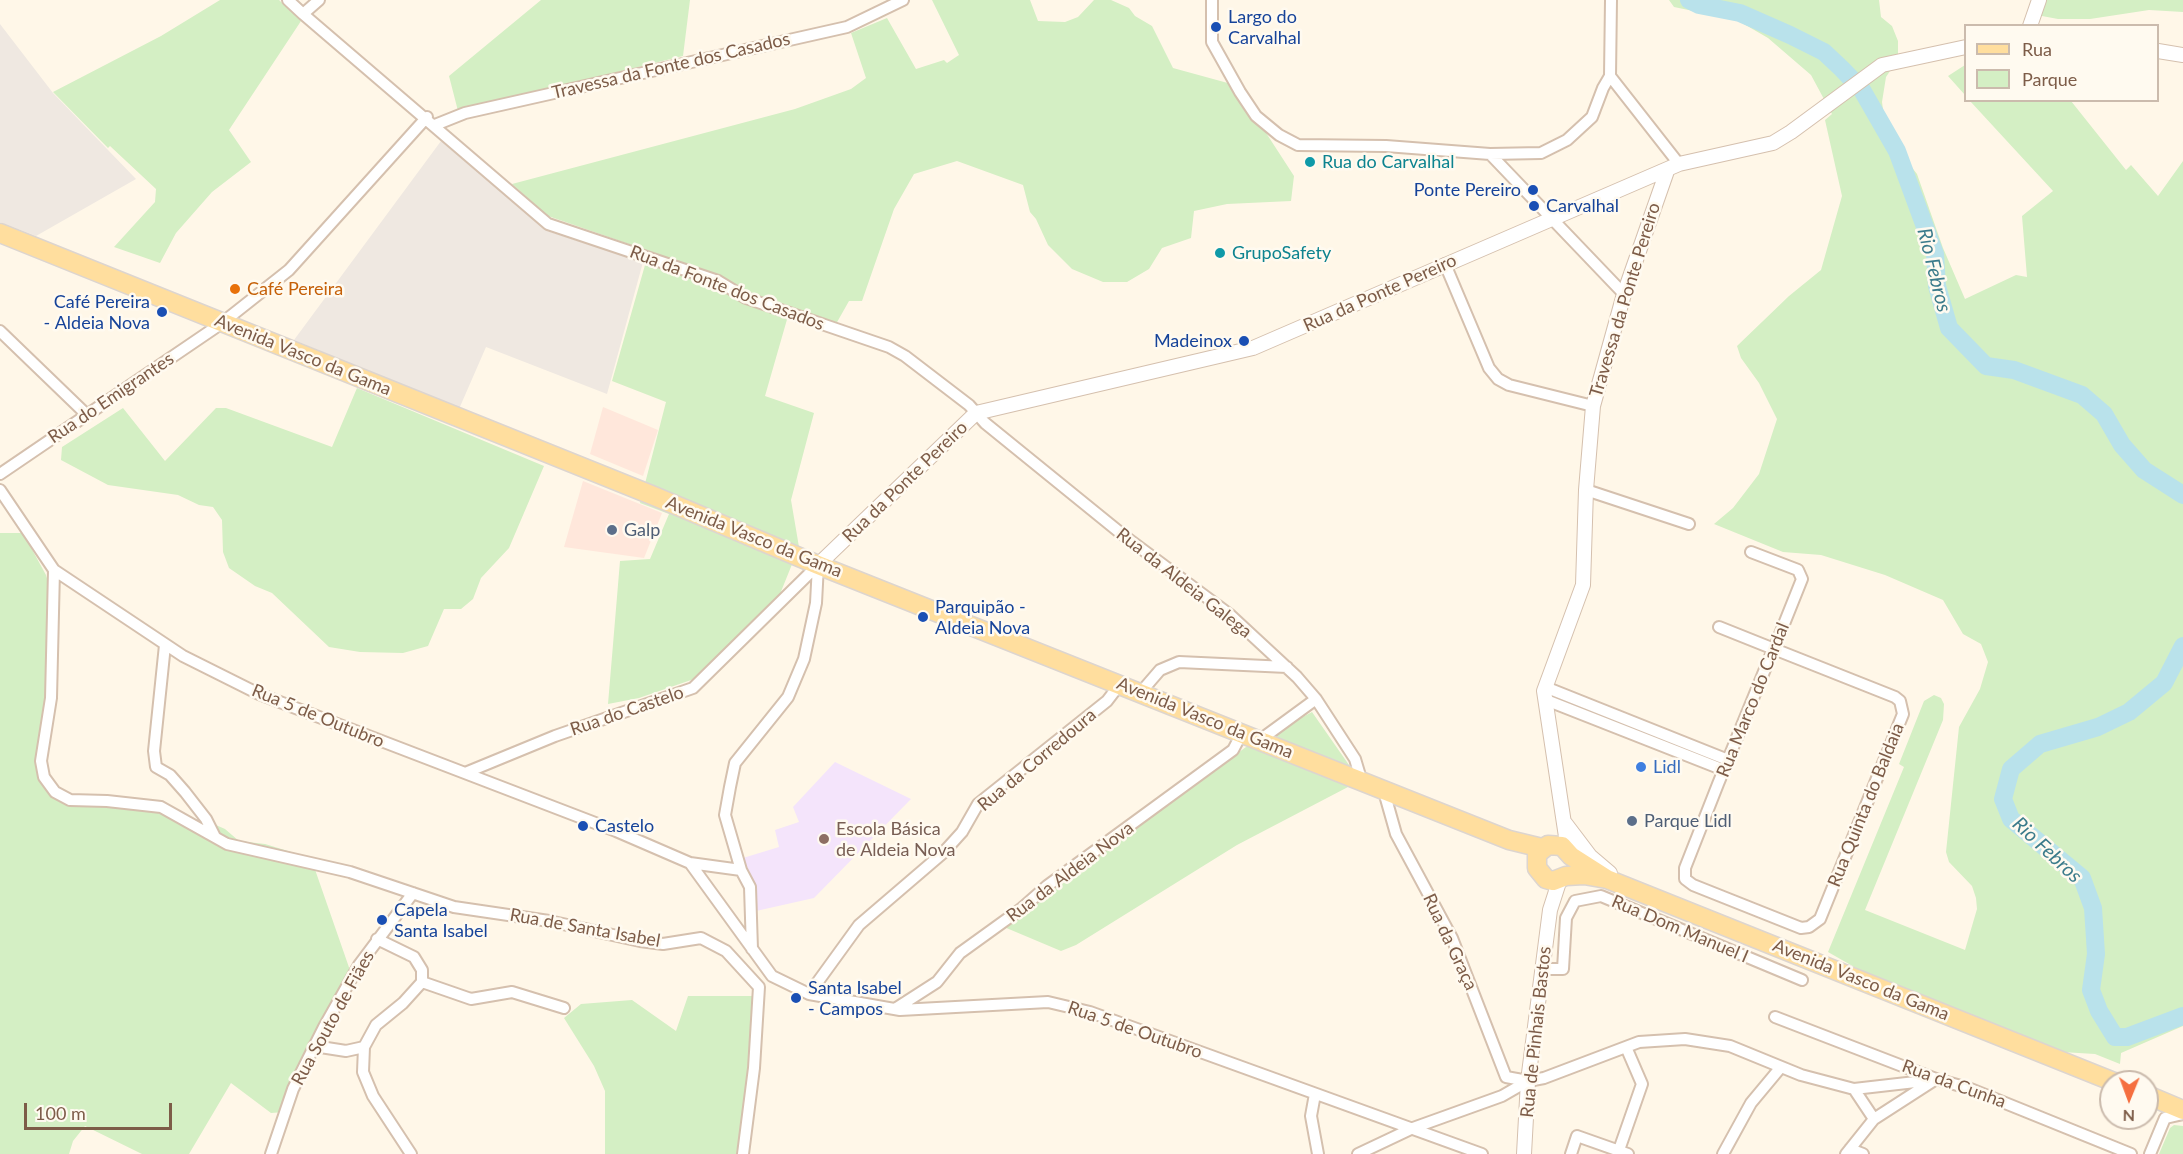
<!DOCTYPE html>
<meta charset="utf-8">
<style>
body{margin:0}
#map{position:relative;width:2183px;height:1154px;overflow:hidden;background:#fff7e8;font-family:Lato,sans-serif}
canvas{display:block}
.legend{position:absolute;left:1964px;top:24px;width:195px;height:78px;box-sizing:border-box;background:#fffaf0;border:2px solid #cbbbad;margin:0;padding:8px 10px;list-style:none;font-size:18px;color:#7d5c48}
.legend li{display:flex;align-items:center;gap:12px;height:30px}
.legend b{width:30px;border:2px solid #cbbbad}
.north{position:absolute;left:2099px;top:1070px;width:60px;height:60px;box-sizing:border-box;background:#fffaf0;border:2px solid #cbbbad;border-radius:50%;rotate:181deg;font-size:16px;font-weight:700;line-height:24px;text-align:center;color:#7d5c48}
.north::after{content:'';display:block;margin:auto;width:21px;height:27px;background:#f56f40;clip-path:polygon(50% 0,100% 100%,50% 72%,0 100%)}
.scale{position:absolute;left:24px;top:1103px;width:148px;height:27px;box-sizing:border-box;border:3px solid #7d5c48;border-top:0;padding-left:8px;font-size:18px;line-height:21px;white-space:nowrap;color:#7d5c48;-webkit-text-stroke:4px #fffaf0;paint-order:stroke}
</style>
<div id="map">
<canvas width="2183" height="1154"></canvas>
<ul class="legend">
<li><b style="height:8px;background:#ffde9e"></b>Rua</li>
<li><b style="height:16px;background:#d4efc4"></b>Parque</li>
</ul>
<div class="north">N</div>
<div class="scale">100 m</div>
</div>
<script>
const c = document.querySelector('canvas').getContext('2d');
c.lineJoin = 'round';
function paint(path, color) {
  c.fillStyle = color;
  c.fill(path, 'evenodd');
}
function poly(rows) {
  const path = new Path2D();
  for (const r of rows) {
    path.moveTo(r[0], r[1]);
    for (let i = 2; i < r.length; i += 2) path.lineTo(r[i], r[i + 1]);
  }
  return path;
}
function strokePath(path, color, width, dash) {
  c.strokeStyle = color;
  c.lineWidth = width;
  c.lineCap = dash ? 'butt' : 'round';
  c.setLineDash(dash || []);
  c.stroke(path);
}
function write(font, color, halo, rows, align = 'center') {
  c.font = font + ' Lato,sans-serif';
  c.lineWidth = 5;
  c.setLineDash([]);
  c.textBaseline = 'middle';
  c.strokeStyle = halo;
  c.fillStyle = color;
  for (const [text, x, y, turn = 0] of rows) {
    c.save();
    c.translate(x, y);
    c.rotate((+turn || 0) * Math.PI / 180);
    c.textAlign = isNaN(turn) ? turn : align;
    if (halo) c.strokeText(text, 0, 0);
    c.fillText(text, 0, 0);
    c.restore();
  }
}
const commercial = poly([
 [603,407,658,430,643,476,590,454],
 [583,481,662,513,644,558,564,547]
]);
const industrial = poly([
 [0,24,53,93,136,179,36,236,0,222],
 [441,141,547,231,643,262,607,394,486,347,459,409,294,340]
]);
const education = poly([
 [835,762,911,799,814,898,756,911,754,887,743,858,779,847,775,830,799,822,793,807]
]);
const green = poly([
 [220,0,279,0,301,21,229,130,251,162,212,192,176,233,160,263,114,247,155,202,156,189,110,146,108,148,53,92,161,36],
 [541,0,690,0,683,56,458,111,449,76],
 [932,0,1030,0,1038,21,1065,22,1078,17,1094,0,1111,0,1129,8,1135,16,1152,26,1173,68,1235,85,1294,176,1291,201,1227,204,1194,211,1191,238,1162,248,1149,269,1127,282,1103,282,1072,269,1048,245,1036,219,1030,212,1023,185,957,161,914,174,894,209,862,301,849,301,836,324,790,309,765,396,814,413,791,500,799,547,780,594,694,679,639,698,608,704,620,561,650,559,669,514,640,503,666,402,612,381,649,251,548,216,512,184,795,109,851,89,866,78,851,33,887,18,916,69,944,60,947,63,959,55],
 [1669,0,1879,0,1881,17,1892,26,1898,41,1898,59,1886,77,1882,102,1884,117,1899,151,1917,174,1943,248,1965,299,2016,275,2027,277,2022,216,2053,191,1970,101,2071,101,2126,170,2131,165,2158,196,2183,161,2183,1026,2121,1053,2120,1064,2095,1054,2062,1052,1863,972,1828,952,1904,767,1899,764,1924,701,1934,695,1941,698,1944,704,1943,720,1865,910,1965,950,1977,909,1976,898,1972,886,1949,862,1946,852,1959,727,1980,689,1988,662,1981,644,1963,634,1943,600,1885,575,1821,555,1783,552,1714,524,1733,508,1759,474,1777,419,1759,383,1741,358,1737,346,1789,296,1821,270,1842,196,1825,120,1832,114,1811,75,1768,38,1737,20,1674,7],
 [2037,0,2183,0,2183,12,2149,10,2090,19,2058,19,2042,16,2034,9],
 [1965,65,1965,95,1948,76],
 [357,388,544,466,509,548,481,578,473,599,461,609,444,609,428,646,403,653,360,652,329,647,272,593,255,586,229,568,223,552,222,520,213,507,199,505,178,495,108,485,61,460,62,447,123,408,165,461,216,408,226,408,332,447],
 [0,533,23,533,46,575,56,609,46,759,49,779,66,797,209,822,225,829,239,841,265,844,311,858,352,976,350,994,343,1008,331,1020,284,1112,271,1113,231,1083,189,1154,142,1154,85,1126,73,1141,69,1154,0,1154],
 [1312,712,1349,765,1348,787,1237,845,1076,945,1061,951,1004,927,1246,747],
 [688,996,754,996,743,1118,736,1154,605,1154,605,1091,594,1066,564,1018,581,1004,632,1000,676,1031],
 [2174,1125,2183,1126,2183,1154,2159,1154,2170,1128]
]);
const river = poly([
 [1689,0,1699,5,1740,13,1790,35,1824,52,1842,69,1862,90,1897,151,1935,254,1937,286,1949,328,1986,366,2014,370,2082,395,2104,414,2122,445,2144,470,2183,495],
 [2183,646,2164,683,2129,712,2098,727,2040,744,2011,769,2003,799,2011,819,2082,878,2093,908,2096,954,2091,990,2099,1011,2115,1037,2127,1037,2183,1016]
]);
const minor = poly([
 [288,0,303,14],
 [319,0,303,14,548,224,718,281,746,298,889,347,905,356,969,405,985,423,1123,535,1229,614,1297,677,1316,699,1355,759,1361,779],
 [1212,0,1212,42,1240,92,1256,116,1279,135,1298,145,1386,146,1490,154,1541,153,1567,140,1592,117,1603,88,1610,76],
 [1611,0,1610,76,1679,164],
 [435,125,465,113,847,27,903,0],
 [1490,154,1624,294],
 [1445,264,1489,368,1498,379,1509,385,1593,406],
 [0,331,86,414],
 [0,474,222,323,289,270,427,117],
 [0,490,54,570,183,656,259,694,616,831,690,863,772,976,809,994,900,1010,1048,1002,1090,1012,1482,1154],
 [1586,490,1689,524],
 [54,570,51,698,41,761,44,777,55,792,70,800,107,801,161,807,227,844,350,872,454,907,549,921,640,941,663,944,701,938,726,951,759,987],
 [1719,627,1774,649,1895,697,1900,701,1903,714,1820,919,1809,927,1801,928,1693,885,1685,879,1685,868,1718,784,1770,657,1774,649,1802,579,1798,570,1751,552],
 [165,645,154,751,156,767,170,775,185,792,206,819,215,837],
 [1545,687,1728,760],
 [1141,692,1160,670,1179,662,1287,667],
 [1546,700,1724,770],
 [1260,740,1316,699],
 [465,773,555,736,693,688,818,565],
 [1383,788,1396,834,1452,938,1506,1077,1528,1081,1544,1078,1639,1042,1685,1039,1730,1046,1801,1075,1854,1089,1874,1119],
 [690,863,741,870],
 [377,939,414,957,422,970,422,982,403,1003,376,1025,364,1047,363,1072,373,1096,411,1154],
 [752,949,750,887,741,870,725,815,730,787,735,763,788,697,804,659,816,603,818,565],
 [1543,969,1563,969,1566,918,1575,901,1601,896,1802,980],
 [422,982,471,999,512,992,564,1008],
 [809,994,859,925,943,853,962,832,978,804,1107,701,1120,684],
 [895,1009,937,982,960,953,1021,909,1047,886,1233,750,1242,733],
 [1775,1017,1936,1079,1968,1088,2131,1154],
 [314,1046,346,1051,364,1047],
 [1854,1089,1933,1080],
 [1315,1094,1311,1116,1318,1154],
 [1850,1149,1863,1154],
 [1619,1150,1642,1084,1626,1047],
 [271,1154,293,1089,324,1027,359,965,413,893],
 [743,1154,754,1068,759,987],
 [1358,1154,1413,1128,1502,1096,1528,1081],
 [1571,1154,1577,1136,1628,1154],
 [1723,1154,1751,1103,1781,1067],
 [1846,1154,1874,1119,1936,1079],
 [2150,1154,2165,1118,2183,1114]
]);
const tertiary = poly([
 [2030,26,2039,0],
 [2158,51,2183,55],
 [818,565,976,413,1253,348,1679,164,1773,143,1791,132,1882,65,1966,47],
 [1565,823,1590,856,1610,873],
 [1568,850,1544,691,1583,585,1586,490,1593,406,1624,294,1667,171],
 [1524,1154,1528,1081,1550,910,1560,879]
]);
const primary = poly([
 [0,233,654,496,818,565,1509,840,1542,848],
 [1607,879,1584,875,1566,876,1553,881,1546,879,1537,868,1537,854,1548,845,1562,846,1571,856,1607,879,2114,1082],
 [2147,1095,2183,1110]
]);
const markers = [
 [1216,27,6,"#1a4fb4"],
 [1310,162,6,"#0f9aa8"],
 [1533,190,6,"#1a4fb4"],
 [1534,206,6,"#1a4fb4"],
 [1220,253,6,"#0f9aa8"],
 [235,289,6,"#e8710a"],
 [162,312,6,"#1a4fb4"],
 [1244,341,6,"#1a4fb4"],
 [612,530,6,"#5c6f8a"],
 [923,617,6,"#1a4fb4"],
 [1641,767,6,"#3f7fe0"],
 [1632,821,6,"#5c6f8a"],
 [583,826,6,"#1a4fb4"],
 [824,839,6,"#8d6e63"],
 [382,920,6,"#1a4fb4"],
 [796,998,6,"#1a4fb4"]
];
const transitNames = [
 ["Largo do",1228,17],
 ["Carvalhal",1228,38],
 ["Ponte Pereiro",1521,190,"right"],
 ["Carvalhal",1546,206],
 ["Café Pereira",150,302,"right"],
 ["- Aldeia Nova",150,323,"right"],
 ["Madeinox",1232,341,"right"],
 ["Parquipão -",935,607],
 ["Aldeia Nova",935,628],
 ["Castelo",595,826],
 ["Capela",394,910],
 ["Santa Isabel",394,931],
 ["Santa Isabel",808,988],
 ["- Campos",808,1009]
];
const streetNames = [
 ["Travessa da Fonte dos Casados",671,66,-13],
 ["Rua da Fonte dos Casados",727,288,21],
 ["Rua da Ponte Pereiro",1380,293,-24],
 ["Travessa da Ponte Pereiro",1625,300,-73],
 ["Avenida Vasco da Gama",303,355,22],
 ["Rua do Emigrantes",111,398,-34],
 ["Rua da Ponte Pereiro",905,482,-44],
 ["Avenida Vasco da Gama",754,537,22],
 ["Rua da Aldeia Galega",1184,583,38],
 ["Rua Marco do Cardal",1753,700,-68],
 ["Rua do Castelo",627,711,-19],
 ["Rua 5 de Outubro",318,716,22],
 ["Avenida Vasco da Gama",1205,718,22],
 ["Rua da Corredoura",1037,760,-40],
 ["Rua Quinta do Baldaia",1866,805,-68],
 ["Rua da Aldeia Nova",1070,872,-37],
 ["Rua de Santa Isabel",585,928,10],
 ["Rua Dom Manuel I",1680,929,23],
 ["Rua da Graça",1450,942,65],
 ["Avenida Vasco da Gama",1861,980,22],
 ["Rua Souto de Fiães",333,1018,-61],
 ["Rua 5 de Outubro",1135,1030,19],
 ["Rua de Pinhais Bastos",1536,1032,-84],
 ["Rua da Cunha",1954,1084,20]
];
const cultureNames = [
 ["Rua do Carvalhal",1322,162],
 ["GrupoSafety",1232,253]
];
const foodNames = [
 ["Café Pereira",247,289]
];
const serviceNames = [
 ["Galp",624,530],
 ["Parque Lidl",1644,821]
];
const shopNames = [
 ["Lidl",1653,767]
];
const educationNames = [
 ["Escola Básica",836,829],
 ["de Aldeia Nova",836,850]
];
const waterNames = [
 ["Rio Febros",1934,270,76],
 ["Rio Febros",2047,850,43]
];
paint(commercial, '#ffe7db');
paint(industrial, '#efe8e1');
paint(education, '#f4e4fb');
paint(green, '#d4efc4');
strokePath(river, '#b9e2eb', 18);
strokePath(minor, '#d5c0ae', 14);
strokePath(tertiary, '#d5c0ae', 16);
strokePath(primary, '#ddd5cf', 21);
strokePath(minor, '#fff', 10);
strokePath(tertiary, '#fff', 14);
strokePath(primary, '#ffde9e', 18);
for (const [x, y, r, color] of markers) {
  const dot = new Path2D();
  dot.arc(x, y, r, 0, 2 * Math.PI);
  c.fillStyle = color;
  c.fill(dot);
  strokePath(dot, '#fffaf0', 2);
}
write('18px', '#164399', '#fffaf0', transitNames, 'left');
write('18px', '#7d5c48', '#fffaf0', streetNames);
write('18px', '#0d838f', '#fffaf0', cultureNames, 'left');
write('18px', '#c56008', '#fffaf0', foodNames, 'left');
write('18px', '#4e5e75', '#fffaf0', serviceNames, 'left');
write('18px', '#366cbe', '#fffaf0', shopNames, 'left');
write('18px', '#785e54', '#fffaf0', educationNames, 'left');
write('italic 20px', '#3b7b8b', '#fffaf0', waterNames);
</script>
